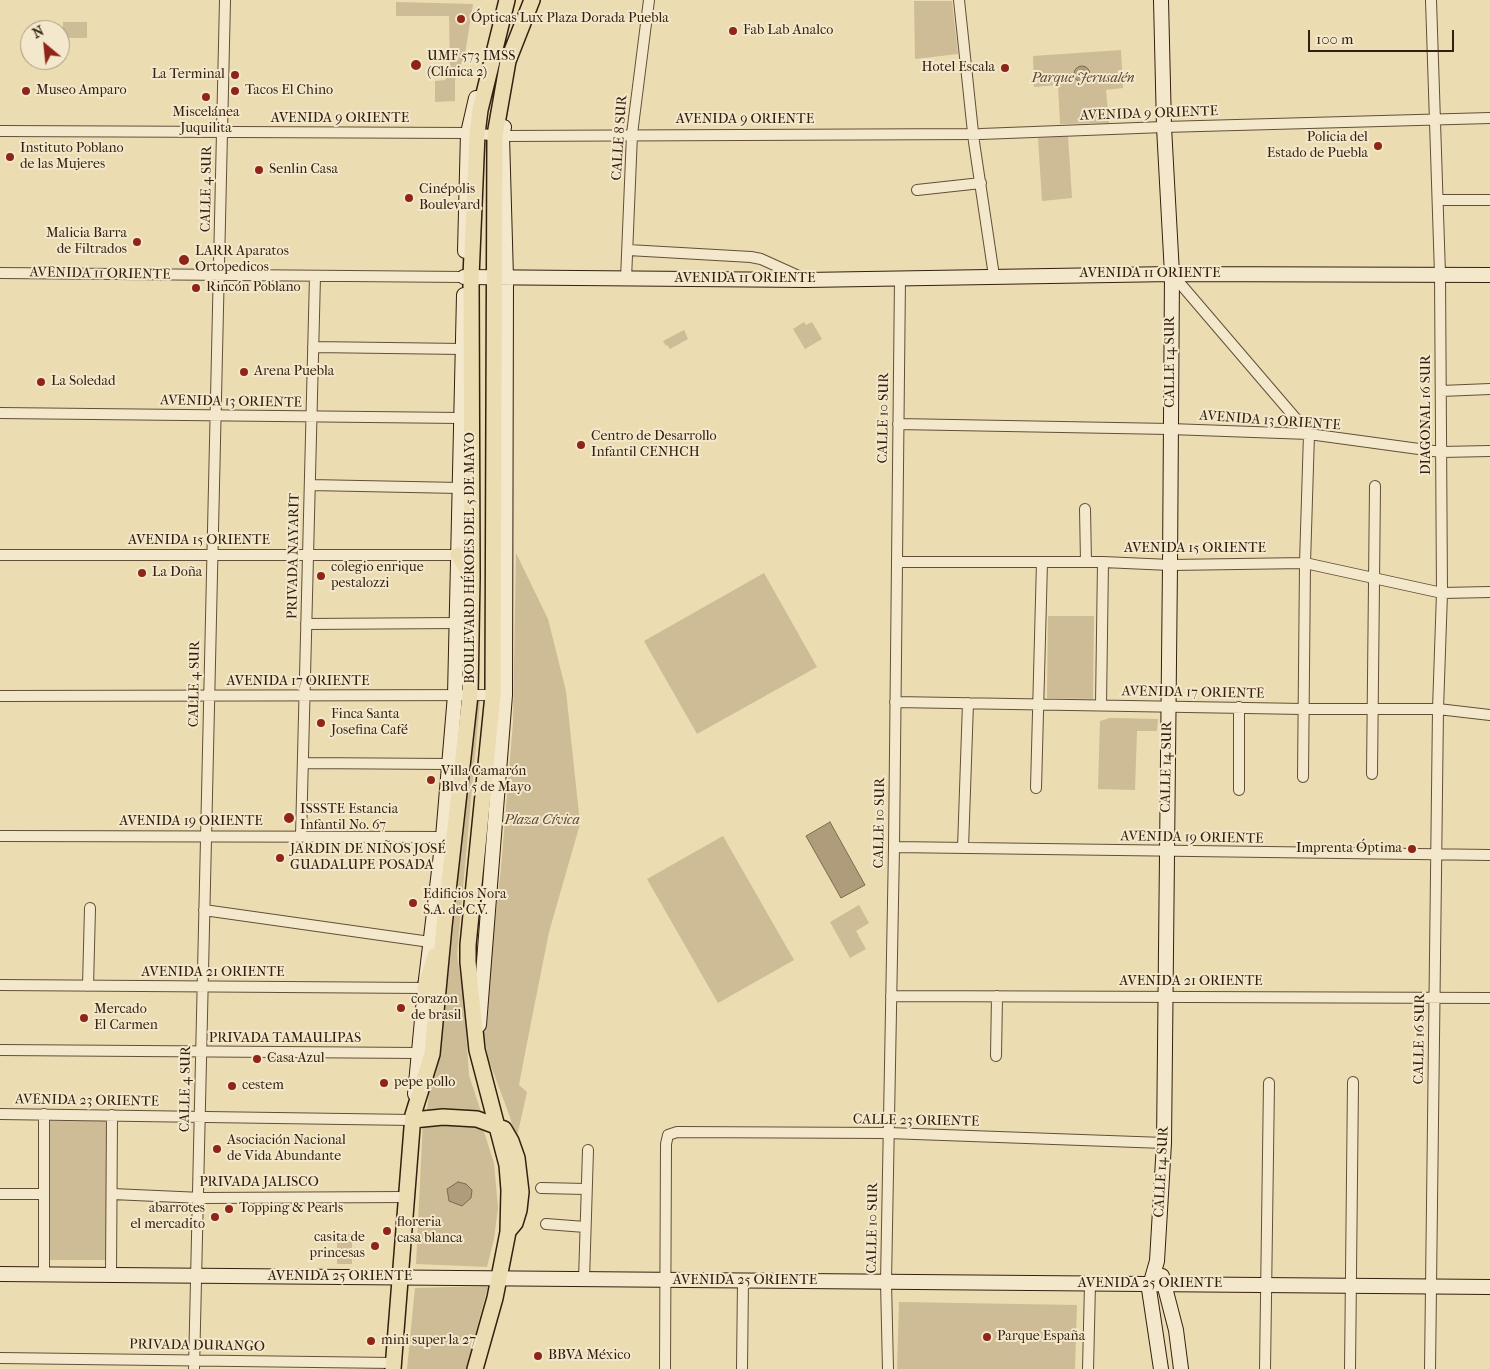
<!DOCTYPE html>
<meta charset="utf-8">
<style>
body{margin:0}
#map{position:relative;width:1490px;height:1369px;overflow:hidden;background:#ecdcb1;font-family:"IM FELL French Canon",serif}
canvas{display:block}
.north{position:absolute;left:20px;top:20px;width:50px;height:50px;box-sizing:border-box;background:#f3e8cc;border:1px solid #a79880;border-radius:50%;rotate:332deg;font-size:14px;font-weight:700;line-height:20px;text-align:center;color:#35200f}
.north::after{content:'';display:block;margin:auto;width:18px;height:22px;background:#8f2418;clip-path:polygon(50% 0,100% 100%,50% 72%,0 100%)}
.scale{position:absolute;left:1308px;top:30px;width:146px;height:22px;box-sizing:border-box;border:2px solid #35200f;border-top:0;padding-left:6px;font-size:15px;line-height:18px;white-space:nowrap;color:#35200f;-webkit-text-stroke:4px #f3e8cc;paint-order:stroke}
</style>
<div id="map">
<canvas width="1490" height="1369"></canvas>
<div class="north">N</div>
<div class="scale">100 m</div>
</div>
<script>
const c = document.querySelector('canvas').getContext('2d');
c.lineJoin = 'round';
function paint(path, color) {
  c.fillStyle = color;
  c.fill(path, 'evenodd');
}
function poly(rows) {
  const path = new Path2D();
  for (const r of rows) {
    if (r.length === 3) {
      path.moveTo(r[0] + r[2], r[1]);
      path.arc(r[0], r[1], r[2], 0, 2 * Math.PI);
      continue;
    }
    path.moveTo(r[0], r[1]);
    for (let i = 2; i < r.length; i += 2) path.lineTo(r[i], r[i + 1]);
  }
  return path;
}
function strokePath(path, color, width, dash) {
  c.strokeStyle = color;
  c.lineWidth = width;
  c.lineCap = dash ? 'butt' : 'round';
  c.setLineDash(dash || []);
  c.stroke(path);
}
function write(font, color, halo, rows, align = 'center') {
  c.font = font + ' "IM FELL French Canon",serif';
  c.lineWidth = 4;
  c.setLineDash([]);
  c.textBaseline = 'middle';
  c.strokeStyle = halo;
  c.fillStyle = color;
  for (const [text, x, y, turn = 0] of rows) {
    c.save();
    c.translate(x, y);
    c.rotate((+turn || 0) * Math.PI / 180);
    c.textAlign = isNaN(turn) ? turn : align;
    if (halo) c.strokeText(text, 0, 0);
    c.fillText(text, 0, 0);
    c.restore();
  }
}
const green = poly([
 [914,1,952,1,958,54,915,59],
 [396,2,473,4,465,54,455,80,455,101,435,102,435,81,445,80,449,75,450,67,449,16,396,16],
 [63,22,87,22,87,38,63,38],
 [1121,50,1123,88,1106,90,1109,123,1060,124,1058,85,1034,87,1033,56],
 [1068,136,1072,198,1042,201,1038,138],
 [804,322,806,325,812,322,822,339,805,349,793,329],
 [684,330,688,339,670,349,667,345,666,346,663,341],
 [516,553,548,619,566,691,580,824,549,932,526,1048,519,1085,527,1092,516,1141,510,1117,488,1058,484,1033,488,982,501,868,513,722],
 [764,573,817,667,697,734,644,641],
 [1048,616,1094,616,1093,699,1047,698],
 [473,701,480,701,457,954,464,1003,469,1075,482,1115,427,1110,454,903],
 [1110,718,1158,719,1157,731,1137,731,1135,790,1098,789,1100,721],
 [723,836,794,960,718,1003,647,879],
 [859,905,869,923,856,931,866,949,850,958,830,922],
 [48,1121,106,1121,107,1260,49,1260],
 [423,1121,478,1126,484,1132,494,1163,498,1208,494,1239,487,1267,416,1264],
 [337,1234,352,1234,352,1264,337,1264],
 [488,1286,466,1369,407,1369,415,1288],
 [899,1302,1077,1305,1075,1369,897,1369]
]);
const water = poly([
 [1082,74,8],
 [830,822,865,885,841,898,806,836,830,822],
 [458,1182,466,1184,472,1190,471,1198,462,1206,449,1201,447,1189,458,1182]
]);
const street = poly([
 [959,0,974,142,994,276],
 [0,131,468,133,502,136,981,134,1164,127,1490,118],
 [917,190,981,183],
 [1438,200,1490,200],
 [628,250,751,257,761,259,803,278],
 [0,273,464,277],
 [1172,274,1309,434,1305,563,1303,777],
 [626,279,632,134,649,0],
 [313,347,463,349],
 [1441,391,1490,389],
 [0,413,461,418],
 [898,424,1170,429,1309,434,1441,452,1490,451],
 [310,485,460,488],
 [1085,509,1086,562],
 [0,555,458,555],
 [897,562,1103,562,1170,565,1305,563,1442,593,1490,592],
 [306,624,457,623],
 [0,696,499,695],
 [895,702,1304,709,1438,709,1490,715],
 [1101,705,1103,562],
 [303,763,449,764],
 [1372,774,1375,486],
 [1036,788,1042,562],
 [1239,790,1239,707],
 [0,836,443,837],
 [301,836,315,276],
 [894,847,1490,855],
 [963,848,968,703],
 [204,910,430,942],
 [0,985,425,988],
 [88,986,90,908],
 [891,996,1490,998],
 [0,1050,419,1053],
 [996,1056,997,996],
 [0,1114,413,1120],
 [541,1188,586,1189],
 [0,1194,44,1194],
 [112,1194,202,1198,407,1197],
 [546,1224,585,1227],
 [44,1275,44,1114],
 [111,1275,112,1115],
 [584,1280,588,1150],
 [0,1358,393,1363],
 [194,1369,225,0],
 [665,1369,666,1144,668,1135,677,1132,888,1133,1164,1143],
 [742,1369,743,1280],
 [888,1369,886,1282,894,847,900,278],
 [1088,1369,1090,1284],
 [1265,1369,1269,1083],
 [1350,1369,1353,1082],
 [1430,1369,1438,709,1442,593,1440,274,1431,0]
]);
const secondary = poly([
 [1161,0,1164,127,1172,274,1170,565,1164,1143,1157,1261,1149,1289,1161,1369],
 [465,251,468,133,476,98],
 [464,277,806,280,1172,274,1490,275],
 [479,1025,505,695,506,278,502,136,504,127],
 [415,1094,425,988,443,837,455,695,464,295],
 [0,1274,1490,1287],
 [1162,1276,1176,1330,1181,1369]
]);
const primary = poly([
 [458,555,472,577],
 [425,988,435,956],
 [413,1120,443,1117,477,1119,504,1129,511,1141,517,1158,521,1192,519,1210,515,1223,510,1229],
 [393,1369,413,1115,432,1054,444,926,470,695,472,577,471,277,477,134,480,110,507,0],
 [475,1369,495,1298,508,1232,509,1190,507,1165,477,1050,468,962,468,945,493,695,495,135,508,61,532,0]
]);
const markers = [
 [461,19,5,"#8f2418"],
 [733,31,5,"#8f2418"],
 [416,65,6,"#8f2418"],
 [1005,68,5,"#8f2418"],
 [235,75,5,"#8f2418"],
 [26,91,5,"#8f2418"],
 [235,91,5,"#8f2418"],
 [206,97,5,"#8f2418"],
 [1378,146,5,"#8f2418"],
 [10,157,5,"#8f2418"],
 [259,170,5,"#8f2418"],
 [409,198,5,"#8f2418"],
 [137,242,5,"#8f2418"],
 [184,260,6,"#8f2418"],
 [196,288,5,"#8f2418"],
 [244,372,5,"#8f2418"],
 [41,382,5,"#8f2418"],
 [581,445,5,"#8f2418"],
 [142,573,5,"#8f2418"],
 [321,576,5,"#8f2418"],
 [321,723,5,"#8f2418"],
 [431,780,5,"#8f2418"],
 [289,818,6,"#8f2418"],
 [1412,849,5,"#8f2418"],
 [280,858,5,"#8f2418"],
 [413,903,5,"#8f2418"],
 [401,1008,5,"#8f2418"],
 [84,1018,5,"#8f2418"],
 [257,1059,5,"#8f2418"],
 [384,1083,5,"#8f2418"],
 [232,1086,5,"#8f2418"],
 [217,1149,5,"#8f2418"],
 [229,1209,5,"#8f2418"],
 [215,1217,5,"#8f2418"],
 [387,1231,5,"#8f2418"],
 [375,1246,5,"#8f2418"],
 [987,1337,5,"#8f2418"],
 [371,1341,5,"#8f2418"],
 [538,1356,5,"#8f2418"]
];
const poiNames = [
 ["Ópticas Lux Plaza Dorada Puebla",471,19],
 ["Fab Lab Analco",743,31],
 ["UMF 573 IMSS",427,57],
 ["(Clínica 2)",427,73],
 ["Hotel Escala",995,68,"right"],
 ["La Terminal",225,75,"right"],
 ["Museo Amparo",36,91],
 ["Tacos El Chino",245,91],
 ["Miscelánea",206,113,"center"],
 ["Juquilita",206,129,"center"],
 ["Policia del",1368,138,"right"],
 ["Estado de Puebla",1368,154,"right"],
 ["Instituto Poblano",20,149],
 ["de las Mujeres",20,165],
 ["Senlin Casa",269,170],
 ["Cinépolis",419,190],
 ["Boulevard",419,206],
 ["Malicia Barra",127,234,"right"],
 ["de Filtrados",127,250,"right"],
 ["LARR Aparatos",195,252],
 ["Ortopedicos",195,268],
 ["Rincón Poblano",206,288],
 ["Arena Puebla",254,372],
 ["La Soledad",51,382],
 ["Centro de Desarrollo",591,437],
 ["Infantil CENHCH",591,453],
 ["colegio enrique",331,568],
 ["pestalozzi",331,584],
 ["La Doña",152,573],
 ["Finca Santa",331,715],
 ["Josefina Café",331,731],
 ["Villa Camarón",441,772],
 ["Blvd 5 de Mayo",441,788],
 ["ISSSTE Estancia",300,810],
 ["Infantil No. 67",300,826],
 ["Imprenta Óptima",1402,849,"right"],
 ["JARDIN DE NIÑOS JOSÉ",290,850],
 ["GUADALUPE POSADA",290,866],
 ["Edificios Nora",423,895],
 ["S.A. de C.V.",423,911],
 ["corazon",411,1000],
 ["de brasil",411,1016],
 ["Mercado",94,1010],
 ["El Carmen",94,1026],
 ["Casa Azul",267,1059],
 ["pepe pollo",394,1083],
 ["cestem",242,1086],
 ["Asociación Nacional",227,1141],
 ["de Vida Abundante",227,1157],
 ["abarrotes",205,1209,"right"],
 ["el mercadito",205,1225,"right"],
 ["Topping & Pearls",239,1209],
 ["floreria",397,1223],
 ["casa blanca",397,1239],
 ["casita de",365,1238,"right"],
 ["princesas",365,1254,"right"],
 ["Parque España",997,1337],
 ["mini super la 27",381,1341],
 ["BBVA México",548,1356]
];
const parkNames = [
 ["Parque Jerusalén",1083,79],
 ["Plaza Cívica",542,821]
];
const streetNames = [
 ["AVENIDA 9 ORIENTE",1149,114,-2],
 ["AVENIDA 9 ORIENTE",340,119],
 ["AVENIDA 9 ORIENTE",745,120],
 ["CALLE 8 SUR",620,138,-86],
 ["CALLE 4 SUR",207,189,-89],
 ["AVENIDA 11 ORIENTE",100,274,1],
 ["AVENIDA 11 ORIENTE",1150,274],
 ["AVENIDA 11 ORIENTE",745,279],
 ["CALLE 14 SUR",1171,362,-90],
 ["AVENIDA 13 ORIENTE",231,402,1],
 ["DIAGONAL 16 SUR",1427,415,-90],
 ["CALLE 10 SUR",884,418,-89],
 ["AVENIDA 13 ORIENTE",1270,421,4],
 ["AVENIDA 15 ORIENTE",199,541],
 ["AVENIDA 15 ORIENTE",1195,549],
 ["PRIVADA NAYARIT",294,556,-89],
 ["BOULEVARD HÉROES DEL 5 DE MAYO",471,558,-90],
 ["AVENIDA 17 ORIENTE",298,682],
 ["CALLE 4 SUR",195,684,-89],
 ["AVENIDA 17 ORIENTE",1193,693,1],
 ["CALLE 14 SUR",1167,767,-89],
 ["AVENIDA 19 ORIENTE",191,822],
 ["CALLE 10 SUR",880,823,-89],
 ["AVENIDA 19 ORIENTE",1192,838,1],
 ["AVENIDA 21 ORIENTE",213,973],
 ["AVENIDA 21 ORIENTE",1191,982],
 ["PRIVADA TAMAULIPAS",285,1039],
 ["CALLE 16 SUR",1420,1039,-89],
 ["CALLE 4 SUR",186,1089,-89],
 ["AVENIDA 23 ORIENTE",87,1101,1],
 ["CALLE 23 ORIENTE",916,1121,1],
 ["CALLE 14 SUR",1162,1172,-87],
 ["PRIVADA JALISCO",259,1183],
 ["CALLE 10 SUR",873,1228,-89],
 ["AVENIDA 25 ORIENTE",340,1277],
 ["AVENIDA 25 ORIENTE",745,1281],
 ["AVENIDA 25 ORIENTE",1150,1284],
 ["PRIVADA DURANGO",197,1346,1]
];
paint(green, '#cdbc95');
paint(water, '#ae9c7a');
strokePath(water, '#7e6a4f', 1);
strokePath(street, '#634f38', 12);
strokePath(secondary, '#35200f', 16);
strokePath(primary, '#35200f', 18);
strokePath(street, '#f3e8cc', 10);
strokePath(secondary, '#f3e8cc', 14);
strokePath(primary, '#ecdcb1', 15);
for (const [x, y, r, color] of markers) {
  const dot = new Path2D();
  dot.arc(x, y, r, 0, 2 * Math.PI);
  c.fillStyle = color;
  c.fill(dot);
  strokePath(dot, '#f3e8cc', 2);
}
write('14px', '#35200f', '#f3e8cc', poiNames, 'left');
write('italic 14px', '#5b4730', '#f3e8cc', parkNames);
write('14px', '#35200f', '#f3e8cc', streetNames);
</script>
